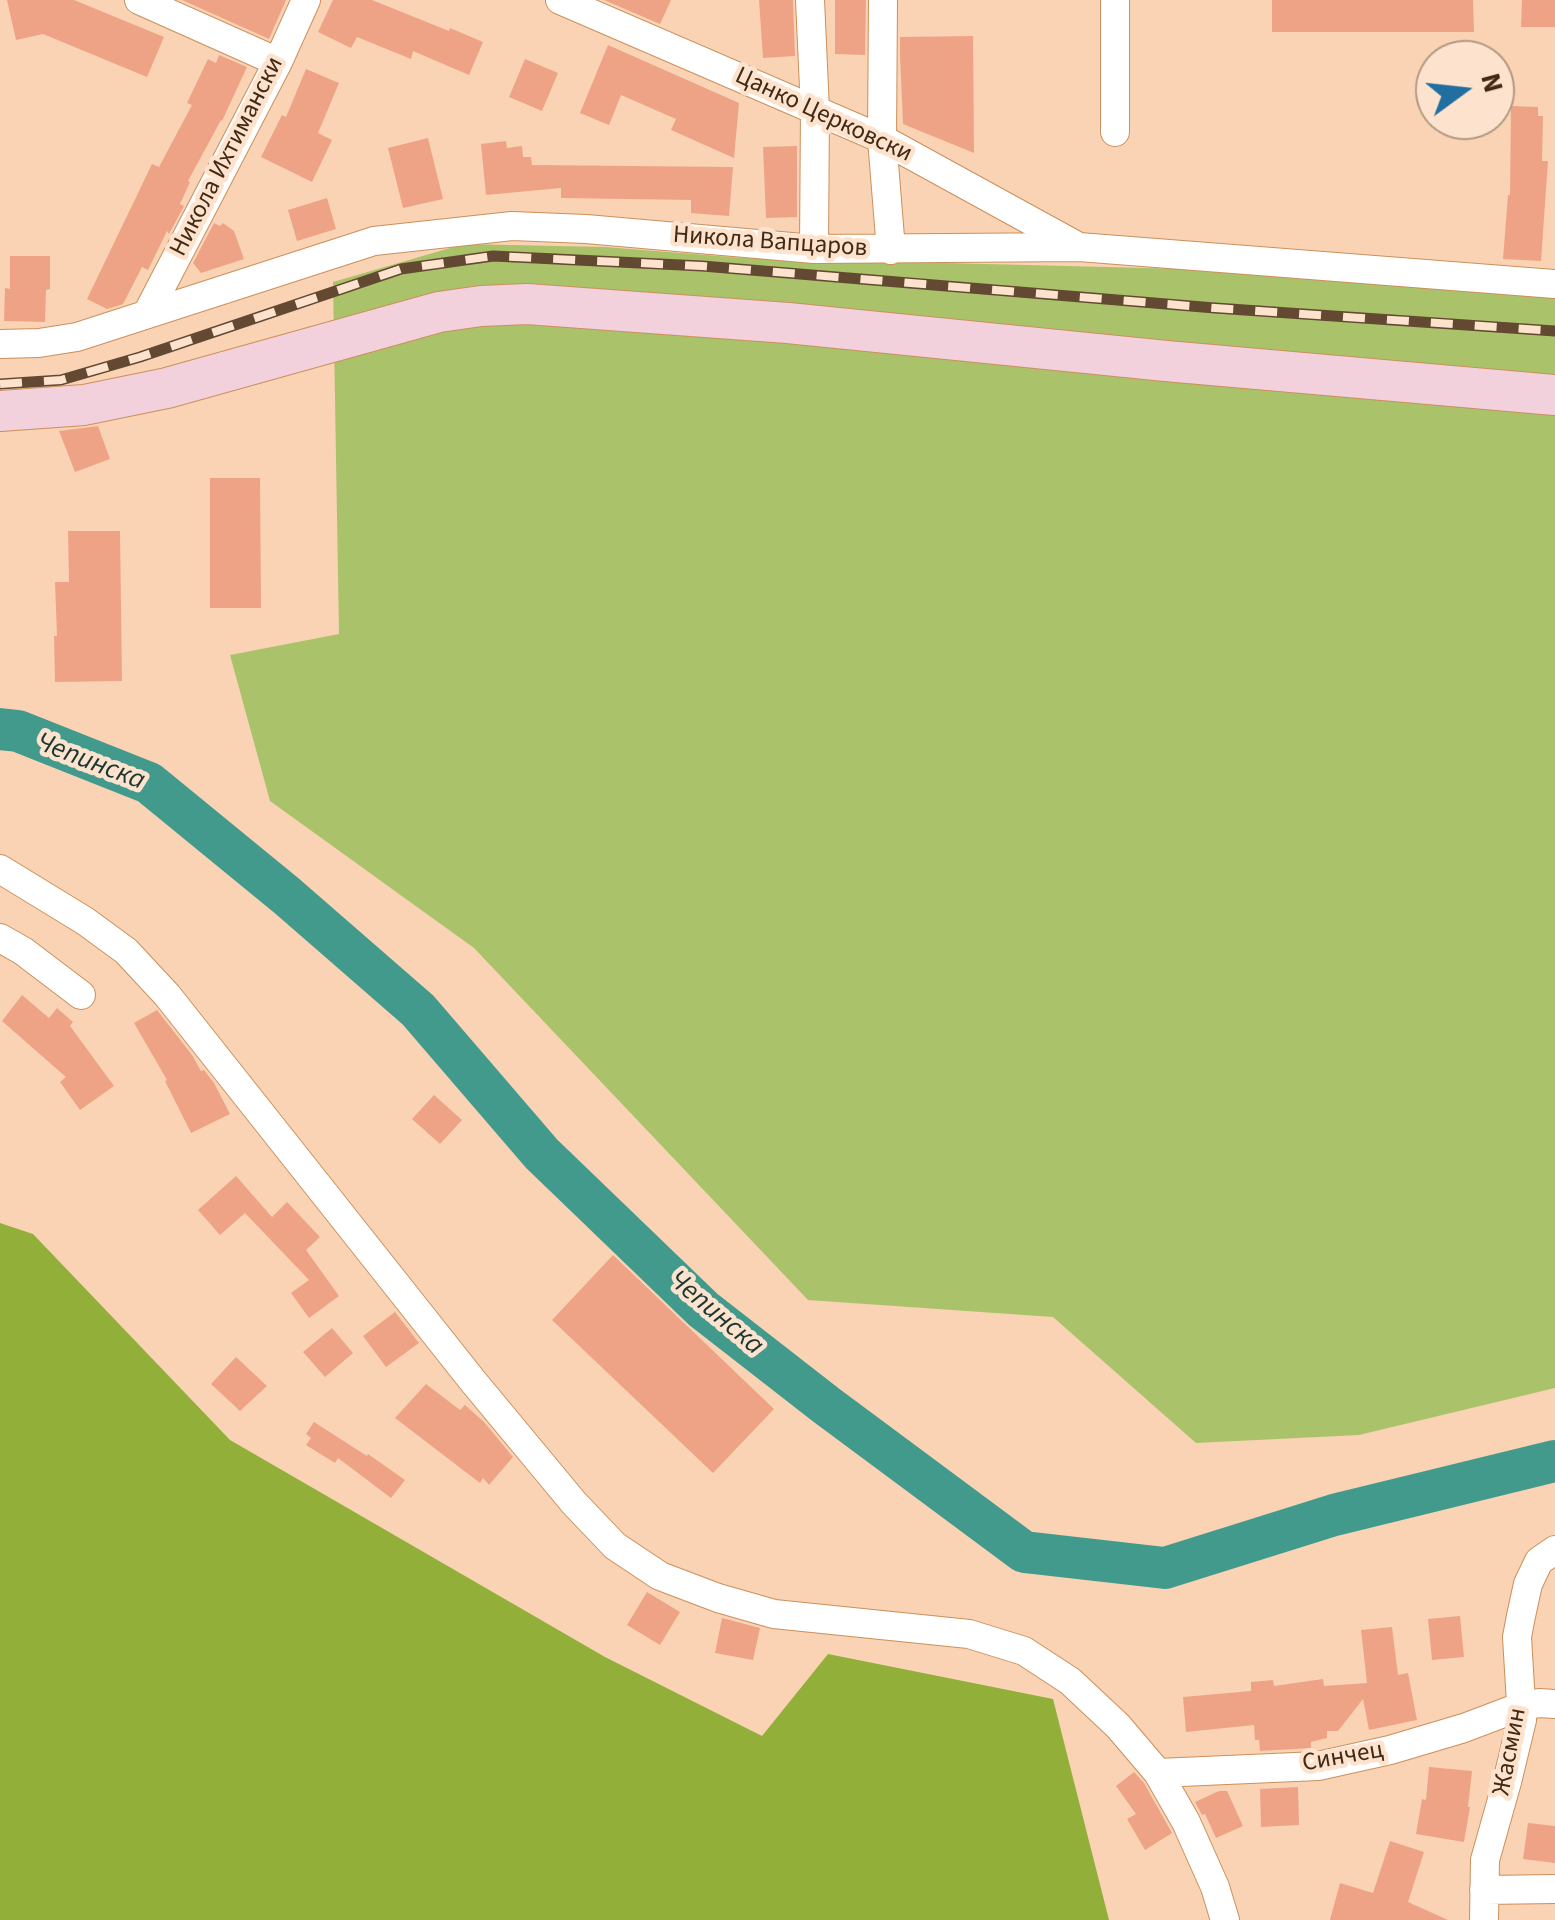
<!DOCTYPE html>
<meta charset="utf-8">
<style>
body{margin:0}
#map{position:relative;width:1555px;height:1920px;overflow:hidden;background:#f9d3b4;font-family:"Source Sans 3",sans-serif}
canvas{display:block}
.north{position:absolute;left:1415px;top:40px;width:100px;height:100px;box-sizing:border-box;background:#fde3ce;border:2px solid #b29983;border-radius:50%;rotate:75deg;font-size:28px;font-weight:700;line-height:40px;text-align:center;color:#412913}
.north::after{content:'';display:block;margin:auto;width:35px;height:45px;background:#216fa1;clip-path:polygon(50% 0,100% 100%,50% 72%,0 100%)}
</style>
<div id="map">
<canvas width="1555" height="1920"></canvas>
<div class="north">N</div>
</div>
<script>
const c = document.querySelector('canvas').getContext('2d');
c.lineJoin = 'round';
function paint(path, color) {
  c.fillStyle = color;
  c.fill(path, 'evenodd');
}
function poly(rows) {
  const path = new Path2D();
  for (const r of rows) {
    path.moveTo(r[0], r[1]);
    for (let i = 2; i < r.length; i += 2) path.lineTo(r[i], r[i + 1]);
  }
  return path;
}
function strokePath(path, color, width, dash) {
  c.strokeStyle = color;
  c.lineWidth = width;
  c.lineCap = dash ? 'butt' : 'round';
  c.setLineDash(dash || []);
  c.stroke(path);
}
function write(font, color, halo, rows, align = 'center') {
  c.font = font + ' "Source Sans 3",sans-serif';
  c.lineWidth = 9;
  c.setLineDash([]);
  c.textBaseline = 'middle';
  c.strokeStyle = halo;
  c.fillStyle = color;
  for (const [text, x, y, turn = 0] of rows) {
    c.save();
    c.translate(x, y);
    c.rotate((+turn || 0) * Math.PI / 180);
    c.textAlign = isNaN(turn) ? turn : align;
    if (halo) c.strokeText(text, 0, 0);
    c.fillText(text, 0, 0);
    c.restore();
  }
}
const green = poly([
 [464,244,605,247,744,258,1187,269,1555,296,1555,1388,1359,1435,1196,1443,1053,1317,808,1300,474,948,270,801,230,655,339,634,333,282]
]);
const forest = poly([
 [0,1223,33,1234,230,1440,605,1657,762,1736,828,1654,1053,1699,1109,1920,0,1920]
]);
const river = poly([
 [0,729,18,731,149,783,287,896,418,1010,541,1153,704,1310,826,1405,1024,1552,1165,1568,1334,1515,1555,1461]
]);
const building = poly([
 [7,0,74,0,164,37,147,77,43,34,16,40],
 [182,0,286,0,269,39],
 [333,0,372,0,449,31,450,28,483,42,469,75,413,51,411,59,357,37,351,48,318,32],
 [604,0,671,0,660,24],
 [759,0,793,0,795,56,763,58],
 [835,0,866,0,865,55,835,54],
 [1272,0,1473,0,1474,32,1272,32],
 [1522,0,1555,0,1555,27,1521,27],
 [973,36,974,153,903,124,900,55,900,37],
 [608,45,739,103,734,158,671,130,676,119,621,95,609,125,580,113],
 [219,55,247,67,222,121,221,120,188,181,190,182,180,204,184,206,169,234,167,231,148,270,142,267,123,304,107,309,87,299,152,164,159,167,192,105,187,103,208,59,216,63],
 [525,59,558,73,542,111,509,97],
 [306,69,339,83,318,133,332,140,312,182,261,157,282,115,286,117],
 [1511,106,1538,107,1538,116,1543,116,1542,161,1548,161,1541,261,1503,259,1508,195,1510,195],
 [428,138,443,199,403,208,388,148],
 [506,141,507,148,522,146,523,157,531,157,532,165,733,167,729,216,691,213,691,200,561,198,561,188,486,195,481,144],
 [797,146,797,217,766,218,763,147],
 [327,198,336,229,297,241,288,210],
 [214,223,220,226,223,223,234,231,244,259,201,273,193,263],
 [10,256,50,256,50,289,46,290,45,322,4,321,5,288,10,289],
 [98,426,110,459,75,472,59,431],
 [210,478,260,478,261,608,210,608],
 [68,531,120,531,122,681,55,682,54,636,57,636,55,582,69,582],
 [22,995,49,1018,57,1008,73,1022,70,1026,114,1086,80,1110,60,1082,66,1077,2,1021],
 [157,1010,192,1055,201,1071,204,1070,214,1083,230,1114,191,1133,165,1081,167,1080,134,1023],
 [434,1095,462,1120,440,1144,412,1119],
 [236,1176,272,1217,287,1202,320,1237,306,1250,339,1296,309,1318,291,1293,309,1280,245,1213,220,1235,198,1210],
 [613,1255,774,1409,713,1473,552,1320],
 [395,1312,419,1343,386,1367,363,1336],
 [332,1328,353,1353,325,1377,303,1352],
 [236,1357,267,1386,240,1411,211,1384],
 [426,1384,460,1410,465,1405,484,1422,513,1457,489,1485,483,1478,480,1483,395,1418],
 [314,1422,367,1456,368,1454,405,1480,391,1498,338,1458,335,1463,306,1445,311,1438,306,1434],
 [647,1592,680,1612,660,1645,627,1625],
 [1460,1616,1464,1657,1432,1660,1428,1619],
 [722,1618,760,1628,753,1660,715,1653],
 [1392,1627,1398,1675,1408,1673,1417,1720,1369,1730,1363,1699,1338,1731,1327,1731,1327,1738,1311,1742,1311,1748,1260,1751,1259,1740,1255,1740,1254,1725,1186,1732,1183,1697,1251,1691,1251,1682,1273,1680,1274,1686,1323,1679,1324,1686,1367,1683,1361,1630],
 [1429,1767,1472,1771,1468,1807,1470,1807,1464,1842,1416,1834,1422,1799,1426,1800],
 [1134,1772,1144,1783,1172,1833,1145,1850,1127,1819,1136,1814,1116,1786],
 [1298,1787,1299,1825,1261,1827,1260,1789],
 [1219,1791,1227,1791,1243,1826,1216,1838,1205,1814,1202,1815,1195,1802],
 [1528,1823,1555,1826,1555,1863,1523,1859],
 [1390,1841,1424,1852,1408,1902,1448,1920,1330,1920,1340,1883,1373,1893]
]);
const street = poly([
 [139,0,278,62],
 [560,0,882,139,1077,246],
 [810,0,815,110,814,249],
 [883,0,882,139,891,250],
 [1115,0,1115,132],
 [147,314,278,62,306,0],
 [0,344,39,343,77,337,374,241,512,226,586,229,814,249,1079,247,1555,284],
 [0,869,85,921,126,951,167,995,472,1380,574,1503,615,1546,660,1576,718,1598,774,1614,969,1634,1024,1651,1070,1681,1118,1726,1158,1773,1186,1822,1215,1887,1225,1920],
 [0,938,23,951,81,995],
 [1158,1773,1318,1766,1390,1750,1464,1728,1522,1706,1539,1703,1555,1704],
 [1484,1890,1555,1889],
 [1484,1920,1485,1860,1507,1782,1522,1720,1517,1637,1521,1616,1528,1584,1539,1561,1555,1550]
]);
const secondary = poly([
 [0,411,84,405,167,388,439,312,481,306,527,304,788,323,1166,361,1555,395]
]);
const rail = poly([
 [0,384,61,380,140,357,401,269,493,256,702,266,1215,308,1555,331]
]);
const streetNames = [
 ["Цанко Церковски",823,116,25],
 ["Никола Ихтимански",228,157,-63],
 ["Никола Вапцаров",770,243,4],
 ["Жасмин",1511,1752,-79],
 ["Синчец",1343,1758,-10]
];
const waterNames = [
 ["Чепинска",90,763,21],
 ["Чепинска",715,1314,40]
];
paint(green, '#aac36b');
paint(forest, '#92af3a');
strokePath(river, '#429a8d', 42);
paint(building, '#efa386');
strokePath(street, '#cb905b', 30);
strokePath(secondary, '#cb905b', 42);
strokePath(street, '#fff', 28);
strokePath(secondary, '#f2d1dc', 40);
strokePath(rail, '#644932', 11);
strokePath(rail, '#fde3ce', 8, [22]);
write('25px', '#412913', '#fde3ce', streetNames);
write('italic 28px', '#1a3631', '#fde3ce', waterNames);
</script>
